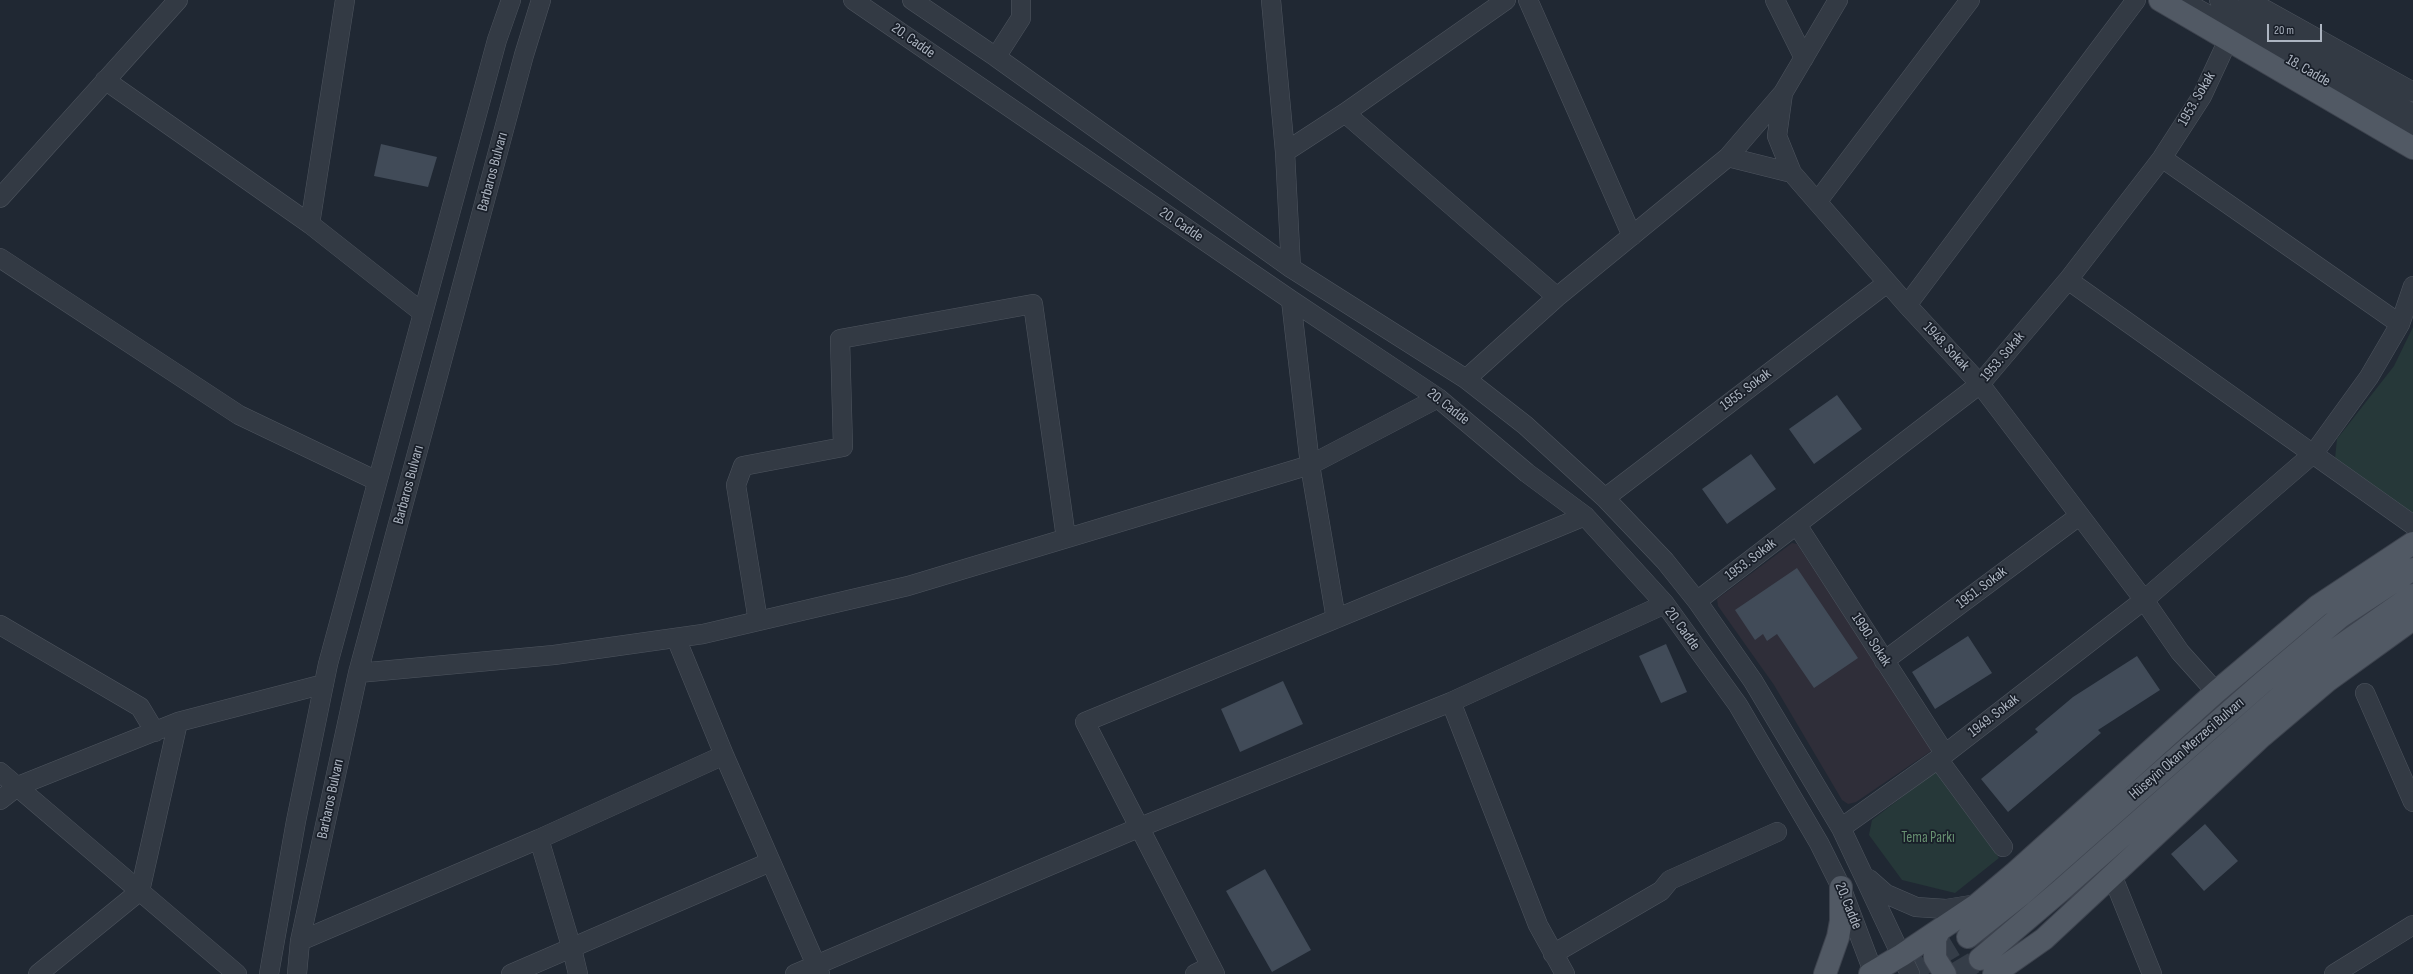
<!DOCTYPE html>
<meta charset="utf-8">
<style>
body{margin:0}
#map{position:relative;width:2413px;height:974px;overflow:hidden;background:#202833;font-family:"Sofia Sans Condensed",sans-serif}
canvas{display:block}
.scale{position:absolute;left:2267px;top:24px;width:55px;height:18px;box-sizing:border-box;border:2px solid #adb5c1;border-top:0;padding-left:5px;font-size:12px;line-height:14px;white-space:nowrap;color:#adb5c1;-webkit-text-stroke:3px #191f29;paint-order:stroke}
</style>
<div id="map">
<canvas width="2413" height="974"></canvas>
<div class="scale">20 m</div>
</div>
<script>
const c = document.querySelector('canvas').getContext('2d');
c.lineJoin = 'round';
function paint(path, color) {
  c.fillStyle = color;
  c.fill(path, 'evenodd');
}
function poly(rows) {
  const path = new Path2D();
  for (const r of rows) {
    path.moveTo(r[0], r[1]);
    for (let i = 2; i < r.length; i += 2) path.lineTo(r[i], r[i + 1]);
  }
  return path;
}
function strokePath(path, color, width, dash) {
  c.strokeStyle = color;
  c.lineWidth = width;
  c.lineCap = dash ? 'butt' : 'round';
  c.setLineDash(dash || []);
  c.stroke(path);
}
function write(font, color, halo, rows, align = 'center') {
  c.font = font + ' "Sofia Sans Condensed",sans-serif';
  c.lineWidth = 3.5;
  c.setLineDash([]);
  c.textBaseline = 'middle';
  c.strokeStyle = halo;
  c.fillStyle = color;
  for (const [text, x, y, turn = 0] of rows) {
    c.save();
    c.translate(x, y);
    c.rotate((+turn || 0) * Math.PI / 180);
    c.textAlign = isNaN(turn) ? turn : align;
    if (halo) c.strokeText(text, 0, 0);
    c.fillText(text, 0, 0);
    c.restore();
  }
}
const medical = poly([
 [1792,543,1797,544,1932,747,1931,751,1856,802,1848,804,1842,800,1774,685,1718,606,1717,599]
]);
const green = poly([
 [2413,327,2413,514,2335,459,2337,439,2394,366],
 [1936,771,1999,858,1955,893,1902,880,1869,835,1872,820]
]);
const building = poly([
 [381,144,437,157,428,187,374,176],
 [1837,395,1862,429,1814,464,1789,429],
 [1751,454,1776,489,1727,524,1702,489],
 [1797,568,1858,658,1814,688,1777,634,1767,641,1763,634,1755,640,1735,610],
 [1968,636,1992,673,1935,709,1912,672],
 [1666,644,1687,692,1661,703,1639,656],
 [2137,656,2160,690,2098,730,2101,733,2008,812,1981,779,2038,732,2035,729,2073,697],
 [1283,681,1303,724,1240,752,1221,709],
 [2205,824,2238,861,2204,891,2171,854],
 [1265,869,1311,950,1272,972,1226,891]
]);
const majorTunnel = poly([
 [1907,974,1968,937],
 [1955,974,1980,959]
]);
const minor = poly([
 [853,0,1291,300,1438,398,1527,473,1585,516,1665,604,1738,705,1819,843,1841,887,1874,974],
 [912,0,996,57,1291,268,1466,379,1525,425,1605,498,1665,561,1697,601,1753,681,1841,828,1910,974],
 [1271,0,1285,152,1291,268],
 [1528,0,1632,236],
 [1775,0,1804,58],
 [2182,0,2413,131],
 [2219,0,2413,114],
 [2248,0,2413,92],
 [996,57,1021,18,1021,0],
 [105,80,310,224,423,313],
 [1783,93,1777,136,1792,173],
 [1345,113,1557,297],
 [1285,152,1345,113,1506,0],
 [1728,157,1792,173,1907,305,1980,384,2144,600,2180,652,2216,692],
 [2162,158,2400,324],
 [0,198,178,0],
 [1817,202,1970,0],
 [310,224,345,0],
 [0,258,239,415,377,481],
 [2068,280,2413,525],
 [1291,300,1310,465,1336,619],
 [1907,305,2136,0],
 [1466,379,1557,297,1728,157,1783,93,1838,0],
 [1605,498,1887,283],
 [1797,525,1945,754],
 [1697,601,1980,384,2068,280,2162,158,2202,96,2228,40],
 [758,621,736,485,743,466,843,447,840,339,1033,304,1066,538],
 [0,625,140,707,155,732],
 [676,638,724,755,820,974],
 [1884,661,2079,516],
 [358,673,554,655,703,634,908,586,1310,465,1438,398],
 [2365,693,2413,802],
 [1451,702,1538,925,1565,974],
 [1938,759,2003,847],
 [0,772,237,974],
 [0,800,18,786,178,722,324,684],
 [1841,828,1945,754,2144,600,2314,453,2369,377,2400,324,2413,286],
 [539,839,572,949,578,974],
 [2112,875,2152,974],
 [1869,879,1886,894,1916,907,1946,909,1977,904],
 [300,941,539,839,724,755],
 [1553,954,1661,891,1670,880,1777,832],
 [38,974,140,891,178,722],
 [269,974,296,821,328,664,497,40,511,0],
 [297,974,300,941,358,673,524,55,541,0],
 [511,974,770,862],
 [795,974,1138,828,1451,702,1665,604],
 [1195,974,1211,966],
 [1215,974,1085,722,1585,516],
 [2334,974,2413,925]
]);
const major = poly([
 [2160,0,2413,148],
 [1939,931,1935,939,1935,958,1945,974],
 [1968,937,2021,895,2262,683,2340,617,2413,569],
 [1980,959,2060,891,2326,656,2413,595],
 [1825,974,1838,937,1841,921,1841,887],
 [1870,974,1902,955,1978,904,2016,872,2216,692,2318,606,2413,543],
 [1994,974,2044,939,2262,736,2327,681,2413,619]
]);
const streetNames = [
 ["20. Cadde",913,41,35],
 ["18. Cadde",2308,71,30],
 ["1953. Sokak",2197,99,-60],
 ["Barbaros Bulvarı",493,172,-75],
 ["20. Cadde",1181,225,34],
 ["1948. Sokak",1946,347,47],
 ["1953. Sokak",2003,357,-50],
 ["1955. Sokak",1746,390,-37],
 ["20. Cadde",1448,407,38],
 ["Barbaros Bulvarı",409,485,-75],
 ["1953. Sokak",1751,560,-37],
 ["1951. Sokak",1982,588,-37],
 ["20. Cadde",1682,629,54],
 ["1990. Sokak",1871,640,57],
 ["1949. Sokak",1994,716,-38],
 ["Hüseyin Okan Merzeci Bulvarı",2187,749,-41],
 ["Barbaros Bulvarı",331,799,-78],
 ["20. Cadde",1848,906,68]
];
const parkNames = [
 ["Tema Parkı",1928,838]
];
paint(medical, '#2f2e39');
paint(green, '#263839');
paint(building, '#414b58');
strokePath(majorTunnel, '#353d48', 22, [22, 11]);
strokePath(minor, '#4e555f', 20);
strokePath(major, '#3d434e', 24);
strokePath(minor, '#333a44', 19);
strokePath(major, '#515964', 22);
write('15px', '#adb5c1', '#191f29', streetNames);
write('15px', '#679071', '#191f29', parkNames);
</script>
